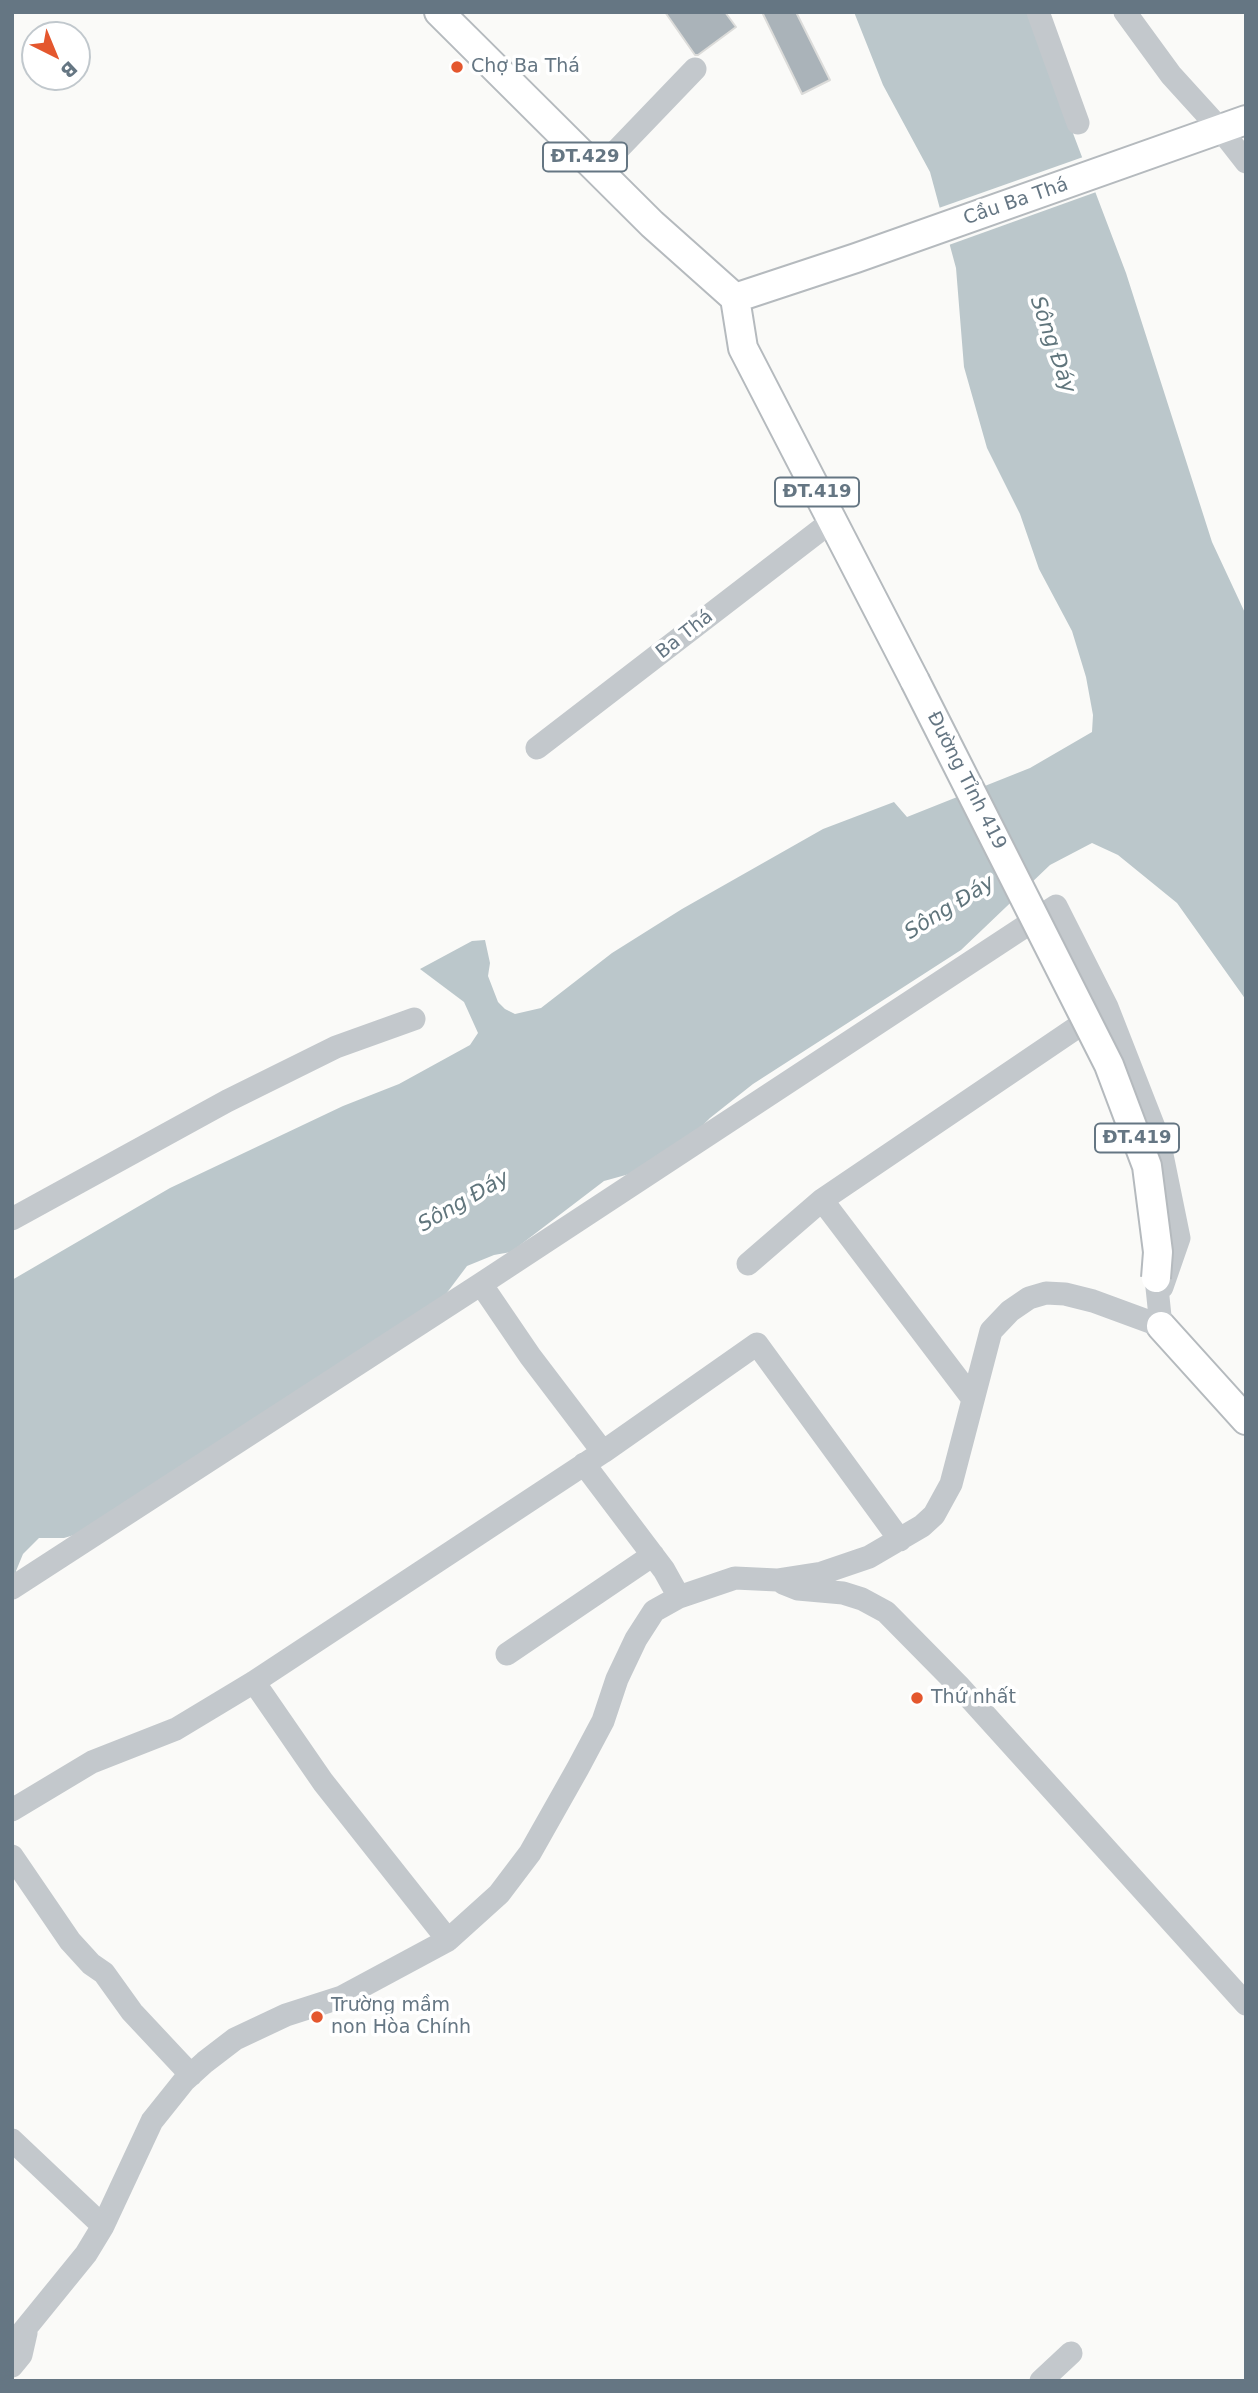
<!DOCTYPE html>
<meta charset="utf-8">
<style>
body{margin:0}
#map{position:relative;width:1258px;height:2393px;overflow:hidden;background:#fafaf8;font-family:"DejaVu Sans",sans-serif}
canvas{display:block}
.frame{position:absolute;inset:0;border:14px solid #657683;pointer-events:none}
.north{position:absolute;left:21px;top:21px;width:70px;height:70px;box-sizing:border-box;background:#fff;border:2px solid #c1c8cd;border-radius:50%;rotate:137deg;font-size:19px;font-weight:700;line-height:28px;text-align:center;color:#657683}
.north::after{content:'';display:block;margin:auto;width:24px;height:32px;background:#e4572e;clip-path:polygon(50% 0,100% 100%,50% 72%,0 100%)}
</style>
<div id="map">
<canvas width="1258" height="2393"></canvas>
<div class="frame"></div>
<div class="north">B</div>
</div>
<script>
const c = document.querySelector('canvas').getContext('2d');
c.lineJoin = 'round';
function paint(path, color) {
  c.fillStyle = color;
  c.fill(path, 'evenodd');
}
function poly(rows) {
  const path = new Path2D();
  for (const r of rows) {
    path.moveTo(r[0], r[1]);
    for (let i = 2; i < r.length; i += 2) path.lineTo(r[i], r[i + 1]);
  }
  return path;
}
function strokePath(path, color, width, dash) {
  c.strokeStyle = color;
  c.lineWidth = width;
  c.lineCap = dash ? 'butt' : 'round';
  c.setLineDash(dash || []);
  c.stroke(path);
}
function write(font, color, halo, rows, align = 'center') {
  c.font = font + ' "DejaVu Sans",sans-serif';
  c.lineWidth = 7;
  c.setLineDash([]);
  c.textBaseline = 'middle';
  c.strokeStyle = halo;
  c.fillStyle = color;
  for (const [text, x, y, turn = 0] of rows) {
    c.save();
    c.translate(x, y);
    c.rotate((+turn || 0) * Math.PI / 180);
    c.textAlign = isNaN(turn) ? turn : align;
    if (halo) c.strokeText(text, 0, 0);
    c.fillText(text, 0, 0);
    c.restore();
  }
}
const water = poly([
 [854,12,1027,12,1126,273,1212,542,1246,615,1246,1000,1177,903,1118,855,1092,843,1050,865,961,950,753,1084,710,1118,689,1139,651,1168,604,1181,511,1252,494,1255,467,1266,443,1298,81,1533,64,1538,39,1538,23,1554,16,1571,16,1584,12,1589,12,1280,170,1188,343,1106,399,1084,470,1045,478,1033,464,1002,420,969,472,941,485,940,490,963,488,976,498,1002,505,1009,515,1014,541,1008,612,953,682,909,823,829,894,802,907,817,1030,768,1092,732,1093,715,1086,677,1072,631,1039,569,1020,514,987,448,964,367,956,268,930,172,883,85]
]);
const pier = poly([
 [1086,156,1099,191,946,246,936,209]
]);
const building = poly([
 [665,12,725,12,736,27,698,55,695,55,665,12],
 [762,12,796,12,830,80,802,94,762,12]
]);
const minor = poly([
 [1038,12,1078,123],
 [1125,12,1171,75,1221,130,1246,162],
 [598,170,695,69],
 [537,748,832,521],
 [822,1200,973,1399],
 [12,1219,227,1101,336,1047,414,1019],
 [748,1264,822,1200,1101,1011],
 [481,1284,530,1356,603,1452],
 [584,1464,664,1570,679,1597],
 [783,1583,798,1589,843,1593,862,1599,886,1612,958,1685,1246,2004],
 [12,1588,481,1284,1056,906,1107,1007,1159,1140,1179,1238,1162,1287],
 [507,1654,653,1555],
 [254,1682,323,1782,448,1940],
 [12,1810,92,1762,176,1729,254,1682,603,1452,757,1344,900,1540],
 [12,1856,70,1941,91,1964,104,1973,132,2012,191,2075],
 [12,2140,103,2226],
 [12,2345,86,2254,103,2226,152,2121,184,2081,205,2062,235,2039,286,2015,342,1997,448,1940,499,1894,530,1853,578,1768,603,1721,617,1679,636,1639,654,1611,679,1597,735,1578,777,1580,822,1573,869,1557,922,1526,934,1515,951,1484,991,1331,1010,1311,1029,1298,1046,1293,1065,1294,1093,1301,1161,1326,1156,1278],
 [12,2366,21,2355,26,2333],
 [1041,2381,1071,2353]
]);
const major = poly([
 [439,12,652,224,735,298],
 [735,298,856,258,1246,120],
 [735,298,743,348,915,681],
 [1161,1326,1246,1420]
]);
const majorBridge = poly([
 [915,681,1109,1065,1147,1166,1158,1252,1156,1278]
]);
const markers = [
 [457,67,7,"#e4572e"],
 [917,1698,7,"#e4572e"],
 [317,2017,7,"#e4572e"]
];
const shields = [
 [585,157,84],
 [817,492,84],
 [1137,1138,84]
];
const shieldNames = [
 ["ĐT.429",585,157],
 ["ĐT.419",817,492],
 ["ĐT.419",1137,1138]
];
const poiNames = [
 ["Chợ Ba Thá",471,67],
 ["Thứ nhất",931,1698],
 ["Trường mầm",331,2006],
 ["non Hòa Chính",331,2028]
];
const streetNames = [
 ["Cầu Ba Thá",1016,202,-19],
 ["Ba Thá",685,635,-38],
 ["Đường Tỉnh 419",966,781,63]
];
const waterNames = [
 ["Sông Đáy",1052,345,71],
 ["Sông Đáy",950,908,-32],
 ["Sông Đáy",464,1202,-30]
];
paint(water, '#bbc7cb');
paint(pier, '#fafaf8');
paint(building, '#aab3b9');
strokePath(building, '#dcdcda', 2);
strokePath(major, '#b5babe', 32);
strokePath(minor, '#c3c8cc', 23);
strokePath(major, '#fff', 28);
strokePath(majorBridge, '#b5babe', 32, []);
strokePath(majorBridge, '#fff', 28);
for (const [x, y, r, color] of markers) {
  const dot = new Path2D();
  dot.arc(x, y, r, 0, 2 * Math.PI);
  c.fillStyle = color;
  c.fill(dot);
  strokePath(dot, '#fff', 2.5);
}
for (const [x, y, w] of shields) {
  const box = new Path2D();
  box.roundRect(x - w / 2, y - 14.5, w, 29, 5);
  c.fillStyle = '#fff';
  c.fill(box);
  strokePath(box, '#657683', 2);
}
write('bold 18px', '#657683', null, shieldNames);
write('19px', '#657683', '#fff', poiNames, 'left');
write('19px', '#657683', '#fff', streetNames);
write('italic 21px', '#60757c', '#fff', waterNames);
</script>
